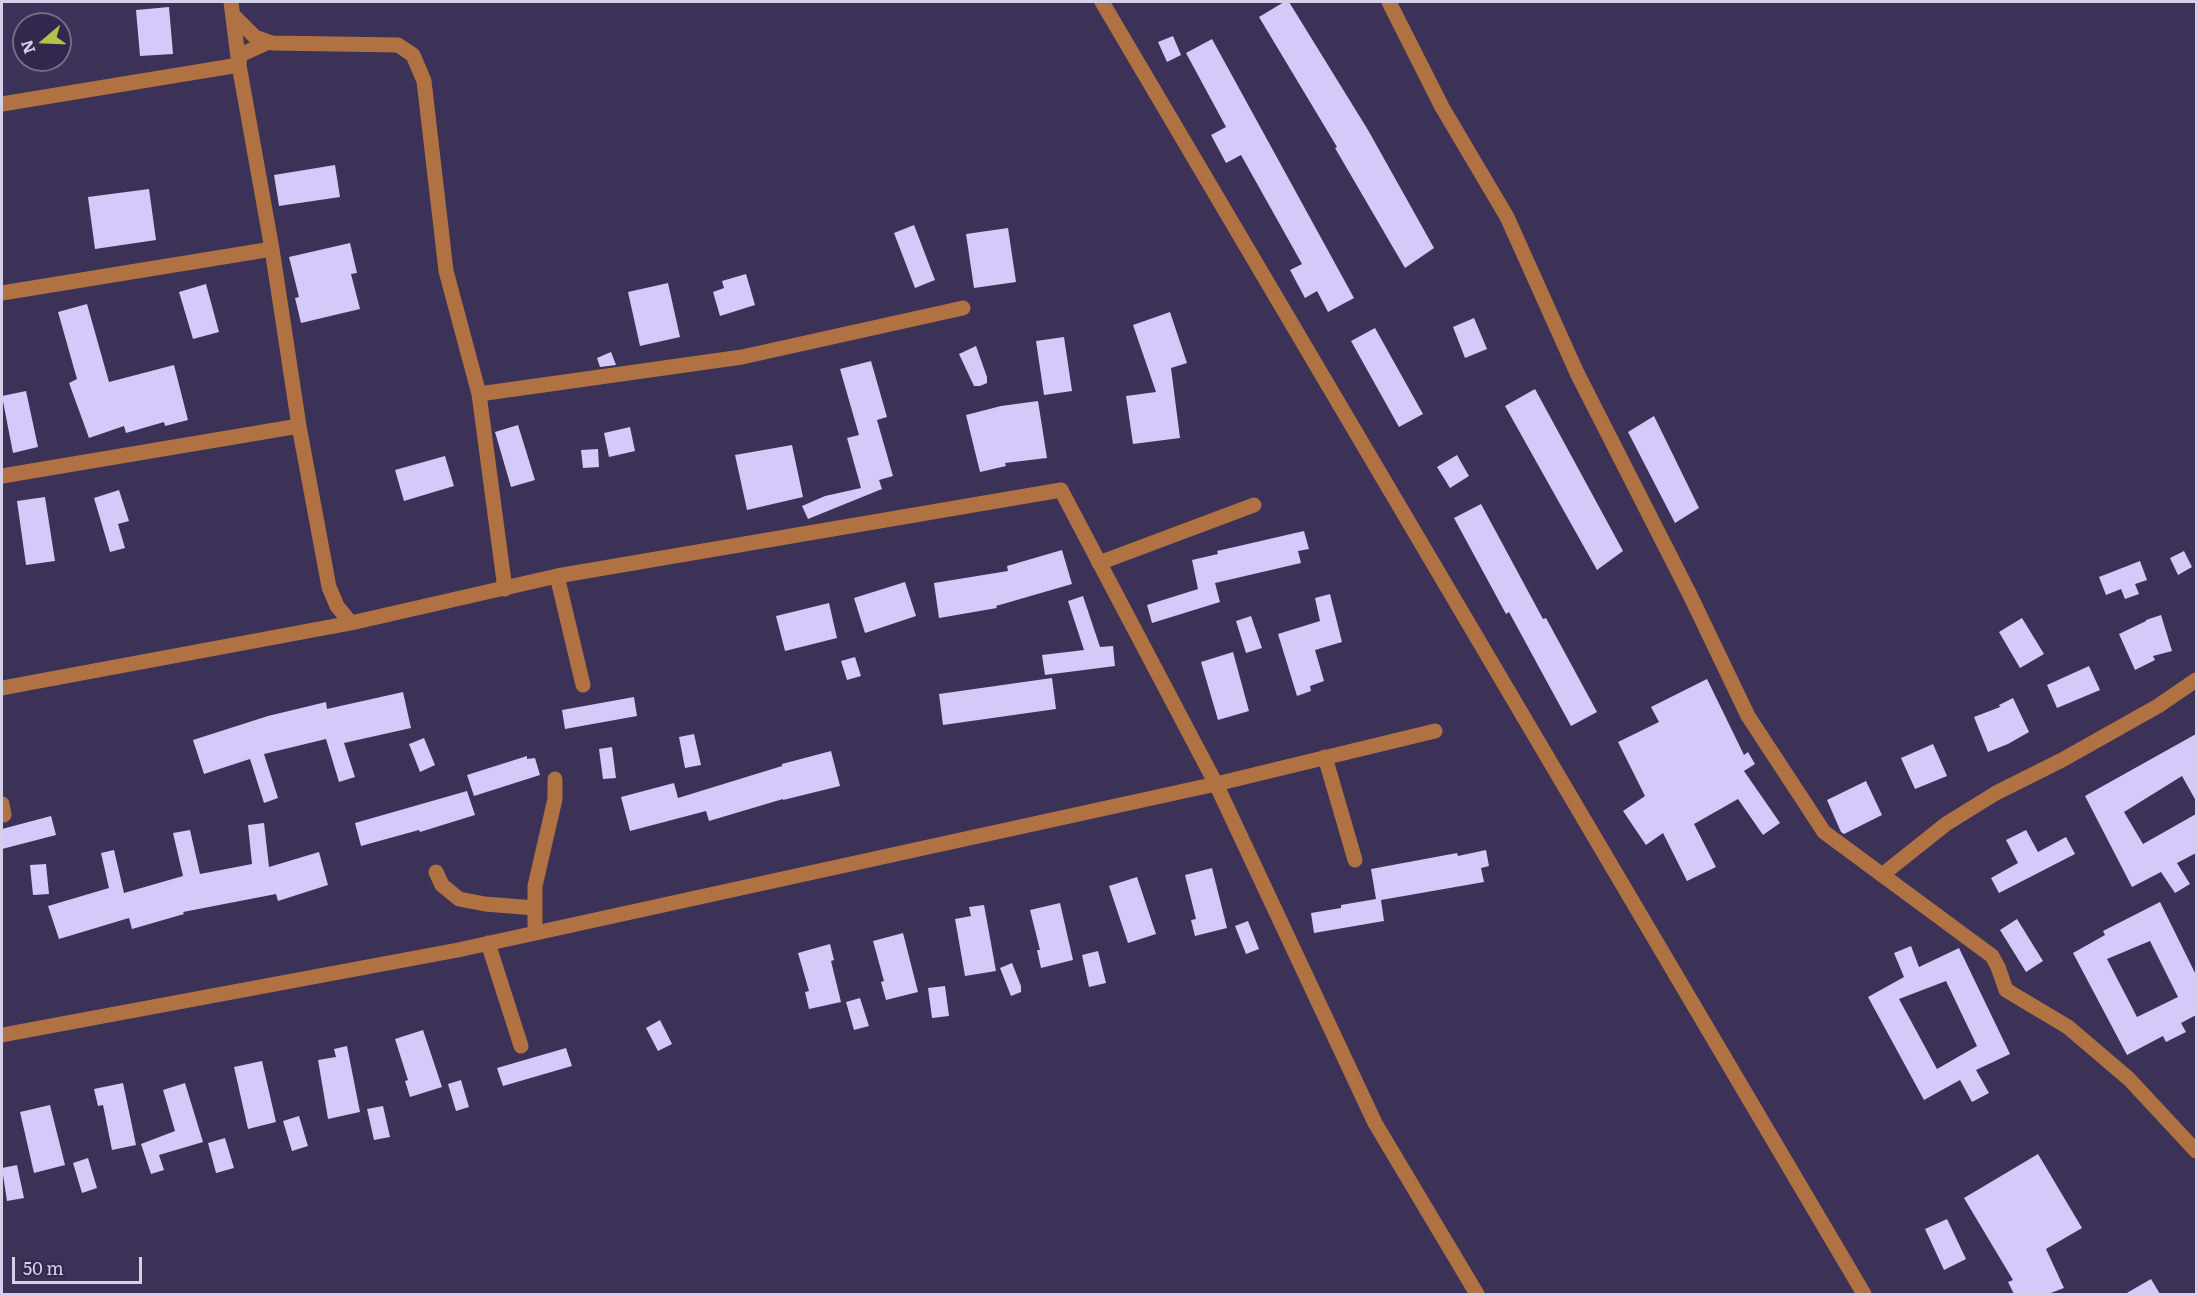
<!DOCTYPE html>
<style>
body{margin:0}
#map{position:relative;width:2198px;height:1296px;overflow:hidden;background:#3c3157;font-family:Literata,serif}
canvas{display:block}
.frame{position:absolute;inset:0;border:3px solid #d5d0e8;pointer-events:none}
.north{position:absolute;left:12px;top:12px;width:60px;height:60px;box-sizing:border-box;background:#32274c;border:2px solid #736b8a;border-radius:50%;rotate:251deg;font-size:16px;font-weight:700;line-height:24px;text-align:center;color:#d5d0e8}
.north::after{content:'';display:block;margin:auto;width:21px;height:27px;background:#b3c24b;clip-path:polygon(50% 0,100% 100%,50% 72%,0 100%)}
.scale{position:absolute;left:12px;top:1257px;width:130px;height:27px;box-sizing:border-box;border:3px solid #d5d0e8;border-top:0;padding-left:8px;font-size:18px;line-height:21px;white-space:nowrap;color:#d5d0e8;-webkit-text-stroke:4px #32274c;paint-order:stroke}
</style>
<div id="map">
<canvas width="2198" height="1296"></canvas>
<div class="frame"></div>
<div class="north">N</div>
<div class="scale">50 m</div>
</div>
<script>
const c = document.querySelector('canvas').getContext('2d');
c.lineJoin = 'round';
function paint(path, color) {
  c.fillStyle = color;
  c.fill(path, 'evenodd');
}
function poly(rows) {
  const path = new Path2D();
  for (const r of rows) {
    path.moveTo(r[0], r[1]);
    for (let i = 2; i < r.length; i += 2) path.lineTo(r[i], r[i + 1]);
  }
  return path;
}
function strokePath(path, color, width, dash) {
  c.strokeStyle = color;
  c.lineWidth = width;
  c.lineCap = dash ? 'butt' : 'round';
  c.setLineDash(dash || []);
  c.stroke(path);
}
const building = poly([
 [1284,2,1289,2,1368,130,1434,248,1405,268,1335,148,1337,147,1259,17],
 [169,7,173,54,140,56,136,10],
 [1173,36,1181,55,1167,62,1158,42],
 [1212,39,1354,298,1328,312,1317,291,1305,298,1290,270,1302,264,1241,155,1226,163,1211,135,1226,127,1186,53],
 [335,165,340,197,279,206,274,175],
 [149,189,156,240,95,249,88,197],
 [914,225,935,280,915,288,894,233],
 [1008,228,1016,282,974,288,966,234],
 [350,243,357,273,351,274,360,309,301,323,295,298,299,297,289,257],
 [746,274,755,305,720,316,713,292,724,288,722,281],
 [668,283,680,337,640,346,628,292],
 [206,284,219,332,193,339,179,292],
 [87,304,109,382,174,365,188,420,165,426,164,422,126,433,124,426,89,438,69,383,77,379,58,312],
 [1170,312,1187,363,1171,368,1180,438,1133,444,1126,396,1156,392,1133,325],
 [1474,318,1487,349,1465,358,1453,327],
 [1375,328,1423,414,1399,427,1351,341],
 [1064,337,1072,391,1044,395,1036,341],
 [976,346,987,377,987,383,980,386,974,386,959,354],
 [611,352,616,365,600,367,597,358],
 [871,361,887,417,877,420,893,476,879,480,882,489,808,519,802,506,825,496,861,488,847,438,859,435,840,369],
 [1535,389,1623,551,1597,570,1505,406],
 [26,391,38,447,13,453,2,396],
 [1038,401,1047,458,1005,463,1006,466,980,472,966,415,1001,406],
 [1654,416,1699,508,1675,523,1628,432],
 [518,425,535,480,511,487,495,432],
 [630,427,635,451,609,457,604,433],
 [792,445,803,497,747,510,735,455],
 [598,449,599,467,583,468,581,450],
 [1457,455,1469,476,1450,488,1437,467],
 [445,456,454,486,404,501,395,470],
 [119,490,129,521,118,524,125,548,110,552,94,498],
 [45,497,55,561,26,565,17,501],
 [1481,504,1543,619,1546,618,1597,712,1571,726,1509,612,1506,614,1454,518],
 [1304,531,1309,549,1298,551,1301,563,1215,583,1220,602,1152,623,1147,605,1198,589,1192,560,1218,554,1217,551],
 [1062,550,1072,584,996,606,997,608,939,618,934,583,1008,571,1007,566],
 [2184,551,2192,567,2178,575,2170,558],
 [2140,561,2147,580,2135,584,2139,594,2125,599,2121,589,2106,595,2099,577],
 [905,582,916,616,865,633,854,598],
 [1330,594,1342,642,1315,650,1324,681,1310,686,1311,691,1297,696,1278,634,1320,621,1315,598],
 [1083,596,1100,647,1113,646,1115,666,1045,675,1042,655,1084,650,1068,601],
 [829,603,837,638,785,651,776,616],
 [2161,615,2172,651,2153,656,2155,660,2135,670,2119,634,2146,621,2146,620],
 [1251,616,1262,648,1246,653,1236,621],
 [2022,618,2044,654,2020,668,1999,632],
 [1233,652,1249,711,1218,720,1201,662],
 [855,657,861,676,847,680,841,661],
 [2089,666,2100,690,2057,708,2047,685],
 [1052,678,1056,709,943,725,939,694],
 [1707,679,1744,755,1748,752,1755,764,1744,771,1780,823,1763,835,1738,799,1694,824,1716,867,1687,881,1663,833,1646,845,1623,811,1645,796,1618,742,1659,722,1651,707],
 [403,692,411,728,344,743,355,777,339,782,326,739,264,754,278,798,264,803,250,759,204,774,193,740,268,716,326,702,327,709],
 [634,697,637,716,565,729,562,710],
 [2013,698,2029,732,2008,744,1988,752,1974,717,2000,707,1999,705],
 [694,734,701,765,685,768,679,737],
 [2196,734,2196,801,2182,776,2124,812,2143,844,2196,814,2196,853,2177,863,2190,884,2175,893,2161,872,2132,887,2085,796],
 [424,738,435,765,420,772,409,744],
 [1933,744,1947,776,1915,789,1901,758],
 [612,747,616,778,603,779,599,749],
 [831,751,840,786,783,800,783,799,709,821,706,811,630,831,621,797,674,783,678,798,782,766,782,764],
 [527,756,527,759,535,758,540,775,474,796,467,775],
 [1866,781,1882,815,1844,834,1841,832,1827,800],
 [467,791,475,815,420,832,419,830,361,846,355,823],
 [51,816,56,835,2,849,2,829],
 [264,823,269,867,319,852,328,885,278,901,276,894,183,912,184,914,132,929,129,918,59,939,48,906,109,888,101,853,114,850,124,893,183,876,173,833,190,830,200,874,252,864,248,825],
 [2026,830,2038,852,2066,837,2075,854,1999,893,1991,878,2018,863,2006,840],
 [1486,850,1489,866,1481,868,1484,882,1381,900,1384,921,1314,933,1311,913,1341,908,1341,905,1376,899,1371,869,1457,853,1458,856],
 [46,864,49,894,33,895,30,865],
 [1212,868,1227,928,1195,936,1191,920,1196,919,1185,875],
 [1137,877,1156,934,1128,943,1109,886],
 [2160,902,2196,975,2196,1015,2181,1023,2186,1032,2166,1042,2163,1036,2127,1055,2073,953,2105,935,2103,931],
 [2150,941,2178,997,2137,1017,2107,959],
 [1060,903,1073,960,1041,968,1037,950,1040,950,1030,910],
 [984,905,996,971,965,976,955,919,971,916,969,907],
 [2017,919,2043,961,2026,972,2000,930],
 [1248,921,1259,949,1246,954,1235,926],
 [903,933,918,992,886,1000,881,982,884,981,873,941],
 [830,944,834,960,831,961,841,1002,809,1009,805,992,809,991,798,953],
 [1911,946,1919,967,1959,948,2010,1054,1976,1070,1989,1093,1972,1102,1960,1080,1924,1100,1868,997,1904,977,1894,953],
 [1946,981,1977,1046,1937,1069,1899,999],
 [1098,951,1106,983,1089,987,1082,955],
 [1012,963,1021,986,1021,992,1011,996,1000,968],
 [945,986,949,1016,932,1018,928,988],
 [860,998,869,1026,854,1030,846,1002],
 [660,1020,672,1044,658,1051,646,1028],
 [423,1030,442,1087,410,1097,405,1081,408,1080,395,1039],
 [347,1046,360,1112,328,1119,318,1060,336,1057,334,1049],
 [566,1048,572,1066,503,1086,497,1068],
 [262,1061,276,1122,248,1129,234,1067],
 [461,1080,469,1107,456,1111,448,1084],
 [123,1083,136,1145,112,1150,103,1105,98,1106,94,1089],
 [185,1083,203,1142,159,1155,164,1170,151,1174,141,1144,175,1131,163,1090],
 [50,1105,65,1165,34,1173,20,1112],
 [383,1106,390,1137,374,1140,367,1109],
 [299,1116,308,1146,292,1151,283,1121],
 [225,1138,234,1168,216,1173,208,1143],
 [2038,1154,2082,1228,2046,1249,2064,1288,2048,1294,2014,1294,2008,1282,2013,1280,1964,1198],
 [88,1158,97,1188,82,1193,73,1163],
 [17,1165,24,1198,7,1201,2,1168],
 [1947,1219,1966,1259,1944,1270,1925,1229],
 [2151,1279,2160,1294,2125,1294]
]);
const minor = poly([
 [231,2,239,65,272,249,299,426,329,587,337,606,351,623],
 [1102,2,1864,1294],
 [1389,2,1442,107,1507,217,1577,373,1690,595,1748,716,1824,832,1992,956,1998,967,2006,990,2068,1027,2129,1079,2196,1151],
 [233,15,255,37,272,43,398,45,413,55,424,81,446,271,479,394,505,589],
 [2,104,239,65,240,55,269,42],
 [2,293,272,249],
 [479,394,742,357,963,308],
 [2,476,299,426],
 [1099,563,1254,505],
 [557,576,583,685],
 [2,688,351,623,557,576,1061,490,1216,784,1375,1123,1477,1294],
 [1325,757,1355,860],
 [2,804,4,815],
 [436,872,442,885,459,899,485,904,535,908],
 [1882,875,1946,824,1996,793,2062,760,2158,706,2196,680],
 [535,933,535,886,555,799,555,779],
 [488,943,521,1046],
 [2,1035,458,950,1216,784,1435,731]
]);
paint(building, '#d4c9f9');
strokePath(minor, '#b07243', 15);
</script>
